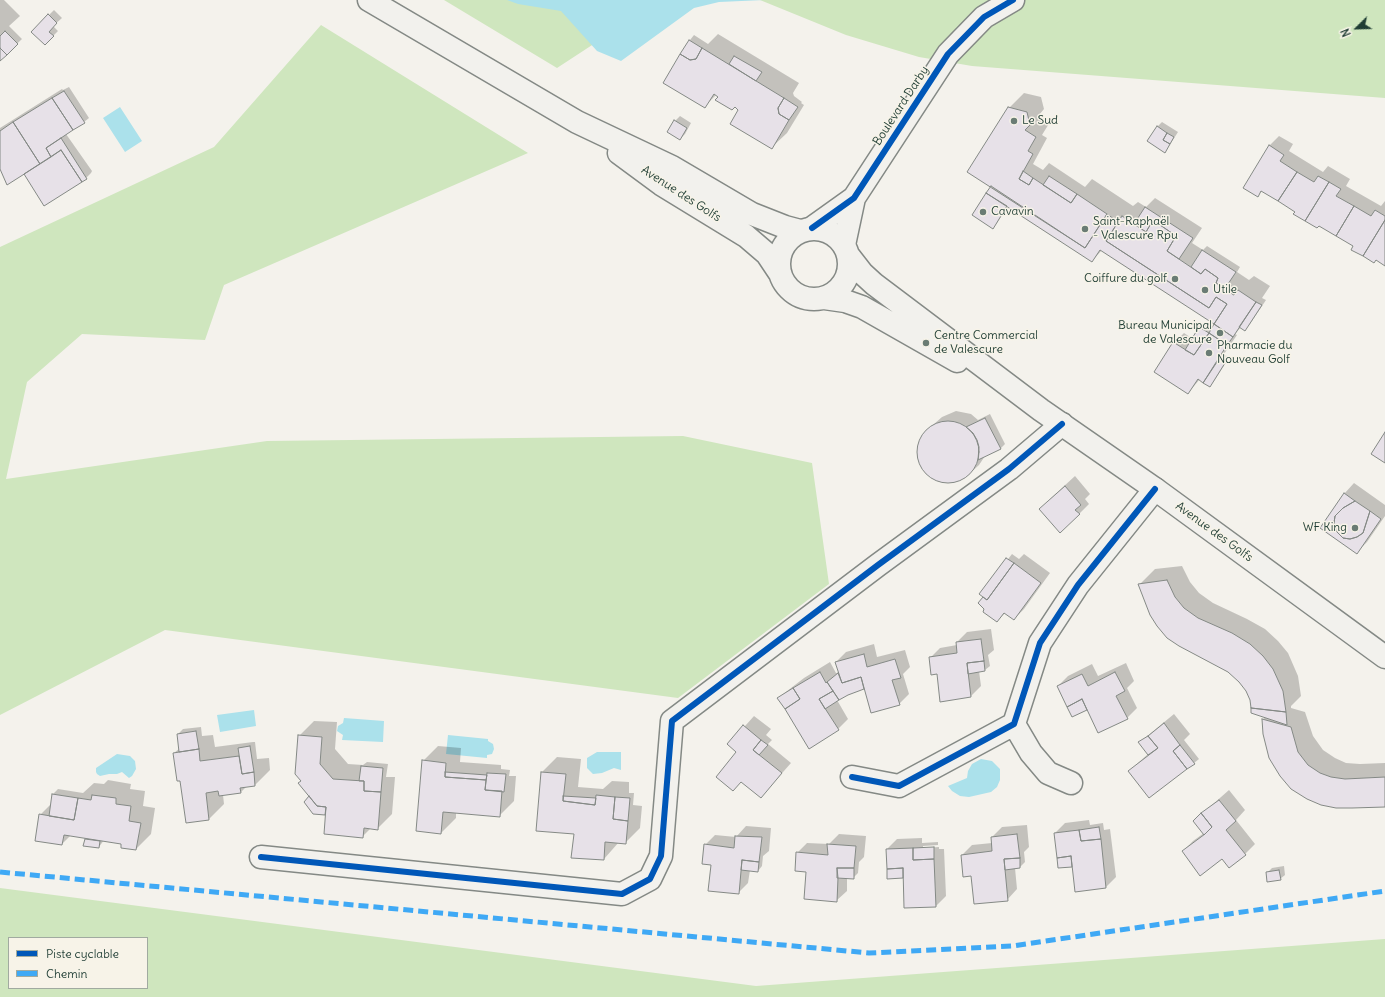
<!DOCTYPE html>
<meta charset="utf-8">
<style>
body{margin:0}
#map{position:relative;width:1385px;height:997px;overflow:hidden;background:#f4f2ec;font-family:Delius,sans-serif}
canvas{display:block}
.legend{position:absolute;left:8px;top:937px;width:140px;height:52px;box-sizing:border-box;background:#f7f3e8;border:1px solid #a1aaa0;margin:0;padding:5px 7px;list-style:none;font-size:12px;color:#1f3d34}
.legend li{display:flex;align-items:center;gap:8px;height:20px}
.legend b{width:20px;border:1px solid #a1aaa0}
.north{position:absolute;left:1337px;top:8px;width:40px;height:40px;-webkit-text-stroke:3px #f7f3e8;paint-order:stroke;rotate:247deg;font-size:11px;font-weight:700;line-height:16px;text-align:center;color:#1f3d34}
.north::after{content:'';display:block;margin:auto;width:14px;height:18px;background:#1f3d34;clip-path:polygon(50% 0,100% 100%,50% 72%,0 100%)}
</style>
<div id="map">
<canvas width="1385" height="997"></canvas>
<ul class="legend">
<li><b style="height:5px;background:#0057b8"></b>Piste cyclable</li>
<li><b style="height:5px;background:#3fa9f5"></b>Chemin</li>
</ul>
<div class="north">N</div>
</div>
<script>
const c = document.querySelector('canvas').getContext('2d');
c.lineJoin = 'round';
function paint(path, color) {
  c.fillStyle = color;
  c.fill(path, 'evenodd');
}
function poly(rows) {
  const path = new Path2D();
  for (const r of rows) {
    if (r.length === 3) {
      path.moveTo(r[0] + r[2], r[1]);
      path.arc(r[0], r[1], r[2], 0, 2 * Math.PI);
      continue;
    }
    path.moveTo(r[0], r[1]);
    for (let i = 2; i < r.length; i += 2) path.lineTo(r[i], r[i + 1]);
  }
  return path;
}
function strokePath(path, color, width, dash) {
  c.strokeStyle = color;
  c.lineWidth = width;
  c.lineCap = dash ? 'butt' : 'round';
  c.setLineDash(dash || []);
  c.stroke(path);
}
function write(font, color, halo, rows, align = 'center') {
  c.font = font + ' Delius,sans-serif';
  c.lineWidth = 3;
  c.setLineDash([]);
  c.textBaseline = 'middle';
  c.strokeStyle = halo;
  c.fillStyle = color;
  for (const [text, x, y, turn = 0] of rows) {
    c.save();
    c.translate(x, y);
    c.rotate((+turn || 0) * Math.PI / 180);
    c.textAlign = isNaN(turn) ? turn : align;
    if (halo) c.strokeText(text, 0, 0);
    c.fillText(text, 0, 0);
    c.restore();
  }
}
const green = poly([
 [444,0,661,0,557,68],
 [760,0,1385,0,1385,98,972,66,919,57,846,35],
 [321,25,528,153,224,285,205,340,82,334,27,382,6,479,267,441,683,436,812,463,829,584,678,698,165,630,0,715,0,247,214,147],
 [0,888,756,986,1385,939,1385,997,0,997],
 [9,938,147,938,147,988,9,988]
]);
const water = poly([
 [507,0,764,0,719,2,694,8,621,61,597,51,561,11,518,4],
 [120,107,142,141,125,152,103,118],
 [254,710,256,726,220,732,217,715],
 [344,718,384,721,383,742,342,740,343,735,337,731,338,726,343,723],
 [448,735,488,739,488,741,493,744,494,749,492,754,487,755,487,758,446,754],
 [597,752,621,752,621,770,614,768,602,773,593,774,587,768,587,758],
 [117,754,130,756,135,761,136,769,132,776,129,778,122,772,117,774,109,774,100,776,97,774,96,772,96,768],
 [981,759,992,761,1000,769,1000,780,997,787,991,792,969,797,960,796,952,791,948,786,967,778,968,771,972,764]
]);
const shadow = poly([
 [0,0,4,0,20,16,9,26,22,39,0,60],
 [54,10,62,18,53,26,58,31,45,44,32,32],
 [718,34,799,83,793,93,794,96,802,102,801,103,804,105,787,133,771,148,740,109,716,95,704,107,664,83,690,40,694,35,708,44],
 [69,87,89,118,84,122,66,134,92,171,91,173,86,178,24,173,0,167,0,128,62,89,63,90],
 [1024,93,1041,97,1044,109,1039,115,1050,122,1042,135,1047,138,1033,164,1043,170,1049,163,1085,187,1092,179,1133,206,1138,202,1146,207,1155,198,1202,228,1192,243,1203,250,1207,246,1240,267,1237,272,1249,280,1254,276,1270,286,1262,298,1266,300,1250,324,1245,329,1241,327,1235,334,1237,335,1224,354,1229,358,1214,381,1210,386,1200,379,1188,393,1174,343,1184,333,1193,339,1205,323,1213,328,1218,325,1102,250,1092,261,1008,206,997,223,993,227,992,186,1009,108],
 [680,116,691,123,685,134,680,139,668,132,675,121],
 [1162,122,1178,132,1169,146,1165,151,1157,127],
 [1279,136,1293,144,1289,151,1323,172,1328,166,1350,179,1346,186,1381,206,1385,201,1385,265,1377,259,1374,262,1354,246,1262,191,1257,196,1269,146],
 [956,411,971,414,978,420,990,414,1005,444,1000,449,985,456,979,465,968,475,954,482,939,482,926,474,919,461,917,454,921,438,925,432,942,417],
 [1075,476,1090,494,1085,499,1089,504,1079,514,1050,499],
 [1354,483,1385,505,1385,516,1367,542,1357,552,1344,494],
 [1012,554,1019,559,1024,554,1050,573,1024,609,1014,619,1005,613,997,621,984,597,981,594],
 [1182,566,1190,582,1199,593,1213,603,1247,619,1265,629,1278,641,1288,653,1298,676,1301,696,1291,706,1291,708,1305,712,1313,736,1323,750,1335,758,1346,763,1360,764,1385,763,1385,806,1352,807,1264,734,1263,719,1266,717,1251,699,1247,691,1240,681,1140,584,1155,569],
 [991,629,994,650,988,655,990,666,985,670,979,671,981,686,971,696,941,701,938,673,930,658,940,648,957,645,957,642,967,632],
 [874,644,877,657,905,650,910,667,903,674,909,694,899,704,865,687,847,694,837,700,848,719,838,729,778,698,804,678,830,662,836,673,838,673,840,672,836,662,846,652],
 [1126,663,1134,681,1127,688,1137,708,1127,718,1098,732,1087,709,1073,716,1058,686,1068,676,1092,664,1098,676],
 [1086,696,1086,698,1072,705,1072,703],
 [1174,714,1190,734,1184,740,1199,759,1194,763,1129,771,1148,754,1140,742],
 [754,716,771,729,766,735,772,740,768,744,791,763,761,797,738,752,729,744],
 [314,721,337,722,335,749,348,764,363,765,367,762,388,764,386,777,395,777,392,814,377,829,371,828,363,836,326,814,314,813,310,796,302,780,299,736],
 [201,727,202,736,213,735,215,747,253,742,255,742,257,759,269,758,270,770,255,785,247,786,240,793,223,795,224,804,209,819,181,780,174,753,180,748,178,734,183,729],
 [438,746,461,748,460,762,501,765,501,769,510,770,509,776,516,776,514,801,499,816,456,812,456,818,441,833,423,761],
 [557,757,581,759,578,787,603,789,612,781,629,782,629,793,634,793,633,805,642,806,640,828,625,843,619,842,604,859,575,833,542,772],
 [108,780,131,784,130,789,145,791,143,806,155,808,151,834,136,849,122,843,104,840,99,847,86,839,88,838,71,835,62,844,40,815,52,803,53,794,58,789,83,793,94,783,104,784],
 [1229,790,1245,810,1236,820,1255,844,1245,854,1222,857,1183,851,1193,841,1204,833,1204,812],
 [1089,820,1090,825,1103,823,1104,830,1110,829,1116,877,1106,887,1076,890,1073,864,1071,866,1055,833,1065,823],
 [1027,825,1029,847,1024,852,1025,862,1020,867,1015,868,1017,889,1007,900,972,875,962,855,972,845,992,843,992,837,1002,827],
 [746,826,771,828,769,851,763,856,762,866,758,871,750,870,748,883,738,893,712,864,705,845,715,835,736,837],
 [839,834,866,836,864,857,859,862,858,873,853,878,847,878,847,891,836,901,807,871,797,853,807,843,829,844],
 [922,838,922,843,938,842,938,845,923,846,923,848,939,847,939,849,944,849,946,896,936,906,904,875,903,877,887,849,897,839],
 [1284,866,1285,875,1280,879,1267,873,1272,868]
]);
const building = poly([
 [48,14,57,23,49,32,54,36,45,45,31,32,48,14],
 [5,31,18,44,7,55,0,48,0,36,5,31],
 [689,40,702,48,696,59,690,60,680,54,689,40],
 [0,48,7,55,0,61,0,48],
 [702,48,784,98,778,108,779,114,789,120,772,149,730,124,738,110,735,107,732,110,715,100,718,97,714,94,705,108,663,83,680,54,690,60,696,59,702,48],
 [734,56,762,72,756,81,729,64,734,56],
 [64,91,85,123,73,130,52,98,64,91],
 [52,98,73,130,46,148,51,157,40,164,13,122,52,98],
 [784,98,798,107,789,120,779,114,778,108,784,98],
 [1008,107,1027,112,1030,125,1025,130,1036,137,1028,151,1033,154,1019,179,1029,185,1033,178,1071,203,1077,194,1107,214,1085,248,967,172,1008,107],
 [674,120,687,128,680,140,667,132,674,120],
 [13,122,40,164,7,185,0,169,0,131,13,122],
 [1157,126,1167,133,1163,140,1170,144,1165,153,1147,141,1157,126],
 [1167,133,1174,137,1170,144,1163,140,1167,133],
 [61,138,87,179,82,182,61,150,51,157,46,148,61,138],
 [1269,145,1284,155,1280,161,1297,172,1278,201,1261,191,1258,197,1243,188,1269,145],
 [61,150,82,182,44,206,24,174,61,150],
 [1023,171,1033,178,1029,185,1019,179,1023,171],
 [1297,172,1314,182,1318,176,1329,182,1305,221,1293,214,1295,212,1278,201,1297,172],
 [1049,176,1077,194,1071,203,1043,185,1049,176],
 [1329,182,1341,189,1336,196,1354,206,1336,236,1319,226,1317,228,1305,221,1329,182],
 [991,186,1085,248,1107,214,1118,222,1106,241,1209,308,1216,297,1227,304,1214,324,1100,250,1092,262,986,193,991,186],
 [986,193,1007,206,993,229,972,215,986,193],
 [1354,206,1371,216,1375,210,1385,216,1385,220,1363,256,1351,250,1353,246,1336,236,1354,206],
 [1145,207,1193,238,1179,259,1167,251,1176,236,1153,220,1146,232,1134,224,1145,207],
 [1122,216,1146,232,1153,220,1176,236,1167,251,1201,274,1205,269,1218,278,1216,283,1234,295,1238,290,1256,302,1233,337,1214,324,1227,304,1216,297,1209,308,1106,241,1122,216],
 [1385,220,1385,266,1376,260,1374,263,1363,256,1385,220],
 [1202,250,1236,272,1228,284,1238,290,1234,295,1216,283,1218,278,1205,269,1201,274,1191,267,1202,250],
 [1256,302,1262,305,1245,331,1239,327,1256,302],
 [1214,324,1233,337,1227,345,1209,333,1214,324],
 [1199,327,1209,333,1194,355,1185,350,1199,327],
 [1209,333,1227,345,1203,383,1198,379,1188,394,1154,372,1173,342,1194,355,1209,333],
 [1219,359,1225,363,1210,387,1203,383,1219,359],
 [985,418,1001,449,978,460,979,447,977,440,973,433,966,427,985,418],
 [948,452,31],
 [1385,432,1385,463,1371,454,1385,432],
 [1065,486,1081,505,1075,510,1080,514,1060,533,1039,509,1065,486],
 [1344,493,1355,501,1343,508,1335,516,1334,523,1337,532,1343,538,1350,539,1357,537,1363,533,1370,511,1381,519,1357,554,1320,528,1344,493],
 [1355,501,1370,511,1363,533,1357,537,1350,539,1343,538,1337,532,1334,523,1335,516,1343,508,1355,501],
 [1006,558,1014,563,987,600,979,594,1006,558],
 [1014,563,1041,583,1014,620,1004,613,997,622,983,612,984,609,978,603,983,597,987,600,1014,563],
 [1167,580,1175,597,1184,608,1198,618,1232,633,1250,644,1263,656,1273,669,1283,691,1286,712,1251,708,1250,700,1246,691,1239,682,1228,672,1179,646,1167,638,1157,626,1150,615,1138,584,1167,580],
 [981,639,984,661,967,663,971,697,940,702,937,674,931,675,929,657,957,653,956,642,981,639],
 [864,654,867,667,895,659,901,678,892,680,900,705,871,713,861,677,842,683,835,662,864,654],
 [984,661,985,671,968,674,967,663,984,661],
 [820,672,826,683,827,682,833,691,819,699,839,730,809,749,785,709,800,699,793,688,820,672],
 [1115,672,1125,691,1116,696,1128,719,1098,733,1082,699,1067,707,1057,686,1082,674,1088,686,1115,672],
 [838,673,842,683,861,677,864,689,848,695,839,700,827,682,838,673],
 [793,688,800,699,785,709,777,698,793,688],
 [833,691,839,700,825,709,819,699,833,691],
 [1082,699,1087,710,1072,717,1067,707,1082,699],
 [1251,708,1286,712,1287,725,1251,713,1251,708],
 [1262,719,1291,727,1298,752,1308,765,1320,773,1331,777,1345,779,1385,777,1385,807,1352,808,1336,808,1321,805,1307,799,1291,789,1280,776,1269,758,1263,734,1262,719],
 [1164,723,1180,745,1173,751,1187,769,1149,798,1128,771,1158,748,1148,736,1164,723],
 [743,725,761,740,753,750,782,773,761,798,741,782,733,791,716,777,736,752,727,744,743,725],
 [196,731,199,749,179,752,177,734,196,731],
 [298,735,322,737,320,764,333,779,364,781,364,791,381,792,378,830,364,828,363,838,324,834,326,807,317,806,298,783,301,781,295,774,298,735],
 [1148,736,1158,748,1148,755,1138,742,1148,736],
 [761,740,768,745,759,755,753,750,761,740],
 [1180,745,1195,764,1187,769,1173,751,1180,745],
 [250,746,254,772,242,774,238,748,250,746],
 [199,749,200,761,239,756,242,774,254,772,255,786,240,788,241,793,219,796,218,791,206,793,209,820,186,823,180,781,177,781,173,753,199,749],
 [422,760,446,763,445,777,486,780,485,790,502,791,500,817,443,812,441,834,416,831,422,760],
 [361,766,383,768,381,792,364,791,364,781,359,781,361,766],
 [445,772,487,775,486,780,445,777,445,772],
 [541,772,566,774,563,801,595,805,596,795,615,797,613,819,628,821,626,844,605,842,604,860,571,858,574,834,536,831,541,772],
 [487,773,506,774,504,792,485,790,487,773],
 [52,794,78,798,74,820,49,816,52,794],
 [92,795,116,798,116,804,131,806,129,821,141,823,136,850,121,848,121,844,64,835,62,845,35,841,39,814,74,820,78,798,91,800,92,795],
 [309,796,317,806,326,807,325,815,313,814,304,802,309,796],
 [563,796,596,798,595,805,563,801,563,796],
 [615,797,630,798,628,821,613,819,615,797],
 [1219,800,1236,821,1226,830,1246,855,1229,868,1222,859,1200,876,1182,851,1205,834,1212,827,1201,813,1219,800],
 [1201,813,1212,827,1204,835,1193,821,1201,813],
 [1099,827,1101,839,1081,841,1079,830,1099,827],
 [1079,830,1081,841,1101,839,1106,888,1075,892,1071,856,1057,858,1054,833,1079,830],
 [1017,834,1020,858,1004,859,1008,901,974,904,971,876,963,877,961,855,992,851,991,837,1017,834],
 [735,836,762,837,759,862,742,860,739,894,708,891,711,865,702,864,704,844,734,848,735,836],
 [85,839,100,841,99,848,83,846,85,839],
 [827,844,856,846,854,868,837,868,838,878,837,902,804,899,806,872,795,871,796,852,828,855,827,844],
 [934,847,934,859,913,860,913,848,934,847],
 [913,848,913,860,934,859,936,907,904,908,903,868,887,869,886,849,913,848],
 [1071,856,1072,867,1058,868,1057,858,1071,856],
 [1020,858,1020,868,1005,870,1004,859,1020,858],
 [742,860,759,862,758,872,741,870,742,860],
 [837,868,854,868,854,879,837,878,837,868],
 [903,868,903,878,887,879,887,869,903,868],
 [1279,870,1281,880,1267,882,1266,872,1279,870]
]);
const minor = poly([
 [812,228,854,198,948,54,984,17,1013,0],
 [844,245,854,198],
 [1014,724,1031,753,1048,773,1071,783],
 [852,777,899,786,1014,724,1040,643,1078,585,1155,489],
 [261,857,622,894,650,879,661,856,672,721,878,565,1009,469,1062,424]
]);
const major = poly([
 [369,0,577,122,672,167,752,214,785,227,800,231],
 [619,153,661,184,746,236,767,254,779,272],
 [814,264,35],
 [848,255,862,273,874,284,1041,410,1155,489,1385,657],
 [824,298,845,301,862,307,957,361]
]);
const quiet = poly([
 [0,872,869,953,1012,946,1385,891]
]);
const cycleway = poly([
 [812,228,854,198,948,54,984,17,1013,0],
 [852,777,899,786,1014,724,1040,643,1078,585,1155,489],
 [261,857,622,894,650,879,661,856,672,721,878,565,1009,469,1062,424]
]);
const markers = [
 [1014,121,4,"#6a7c74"],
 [983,212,4,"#6a7c74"],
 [1085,229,4,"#6a7c74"],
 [1175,279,4,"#6a7c74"],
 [1205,290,4,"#6a7c74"],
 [1220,333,4,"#6a7c74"],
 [926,343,4,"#6a7c74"],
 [1209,353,4,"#6a7c74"],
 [1355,528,4,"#6a7c74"]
];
const streetNames = [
 ["Boulevard Darby",901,106,-57],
 ["Avenue des Golfs",681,194,33],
 ["Avenue des Golfs",1214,532,36]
];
const poiNames = [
 ["Le Sud",1022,121],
 ["Cavavin",991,212],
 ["Saint-Raphaël",1093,222],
 ["- Valescure Rpu",1093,236],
 ["Coiffure du golf",1167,279,"right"],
 ["Utile",1213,290],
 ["Bureau Municipal",1212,326,"right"],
 ["de Valescure",1212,340,"right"],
 ["Centre Commercial",934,336],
 ["de Valescure",934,350],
 ["Pharmacie du",1217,346],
 ["Nouveau Golf",1217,360],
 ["WF King",1347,528,"right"]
];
paint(green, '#cfe6be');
paint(water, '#abe1eb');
paint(shadow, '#0003');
paint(building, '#e7e1e8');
strokePath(building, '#848985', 1);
strokePath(minor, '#848985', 25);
strokePath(major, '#848985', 25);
strokePath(minor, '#f2f1ed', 22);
strokePath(major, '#f2f1ed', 22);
strokePath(quiet, '#3fa9f5', 5, [10, 5]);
strokePath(cycleway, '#0057b8', 6);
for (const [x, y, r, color] of markers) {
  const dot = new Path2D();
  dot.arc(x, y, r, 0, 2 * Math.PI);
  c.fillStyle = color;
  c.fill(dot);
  strokePath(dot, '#f7f3e8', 1.5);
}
write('12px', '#1f3d34', '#f7f3e8', streetNames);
write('12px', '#1f3d34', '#f7f3e8', poiNames, 'left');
</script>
